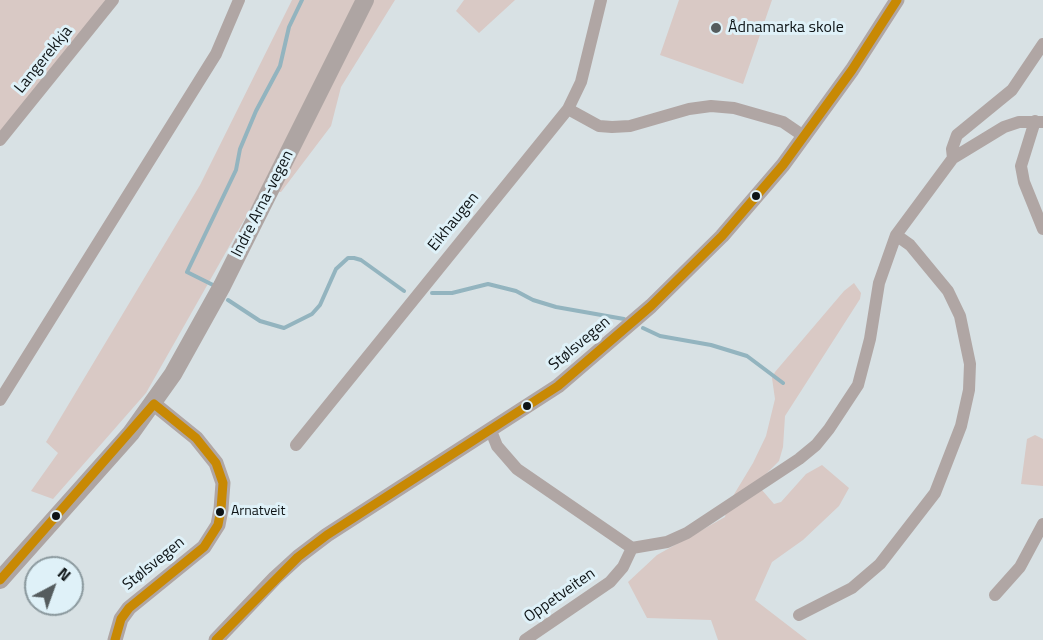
<!DOCTYPE html>
<meta charset="utf-8">
<style>
body{margin:0}
#map{position:relative;width:1043px;height:640px;overflow:hidden;background:#d8e1e4;font-family:"Titillium Web",sans-serif}
canvas{display:block}
.north{position:absolute;left:24px;top:556px;width:60px;height:60px;box-sizing:border-box;background:#dff1f8;border:2px solid #8b999e;border-radius:50%;rotate:41deg;font-size:16px;font-weight:700;line-height:24px;text-align:center;color:#0e1416}
.north::after{content:'';display:block;margin:auto;width:21px;height:27px;background:#555c5e;clip-path:polygon(50% 0,100% 100%,50% 72%,0 100%)}
</style>
<div id="map">
<canvas width="1043" height="640"></canvas>
<div class="north">N</div>
</div>
<script>
const c = document.querySelector('canvas').getContext('2d');
c.lineJoin = 'round';
function paint(path, color) {
  c.fillStyle = color;
  c.fill(path, 'evenodd');
}
function poly(rows) {
  const path = new Path2D();
  for (const r of rows) {
    path.moveTo(r[0], r[1]);
    for (let i = 2; i < r.length; i += 2) path.lineTo(r[i], r[i + 1]);
  }
  return path;
}
function strokePath(path, color, width, dash) {
  c.strokeStyle = color;
  c.lineWidth = width;
  c.lineCap = dash ? 'butt' : 'round';
  c.setLineDash(dash || []);
  c.stroke(path);
}
function write(font, color, halo, rows, align = 'center') {
  c.font = font + ' "Titillium Web",sans-serif';
  c.lineWidth = 6;
  c.setLineDash([]);
  c.textBaseline = 'middle';
  c.strokeStyle = halo;
  c.fillStyle = color;
  for (const [text, x, y, turn = 0] of rows) {
    c.save();
    c.translate(x, y);
    c.rotate((+turn || 0) * Math.PI / 180);
    c.textAlign = isNaN(turn) ? turn : align;
    if (halo) c.strokeText(text, 0, 0);
    c.fillText(text, 0, 0);
    c.restore();
  }
}
const green = poly([
 [0,0,113,0,0,140],
 [292,0,395,0,341,87,331,126,281,192,260,192,146,393,53,499,31,491,58,453,46,442,200,185],
 [464,0,515,0,479,33,456,11],
 [679,0,772,0,743,84,660,55],
 [854,283,861,293,860,299,785,416,783,447,779,461,764,476,762,490,774,504,781,502,806,474,822,465,849,488,839,506,803,540,772,562,755,600,807,640,718,640,711,620,647,618,628,582,657,555,725,517,727,506,753,463,766,436,775,399,772,378,775,372,844,291],
 [1035,435,1043,439,1043,486,1021,484,1027,439]
]);
const stream = poly([
 [213,285,187,272,236,170,240,149,256,111,280,66,289,27,302,0],
 [432,293,452,293,488,284,516,291,533,300,556,307,624,319],
 [228,300,260,321,284,328,312,314,320,305,336,269,348,258,354,258,361,260,404,291],
 [643,328,660,336,711,345,747,356,783,383]
]);
const minor = poly([
 [568,109,599,126,612,127,630,126,689,109,711,106,734,108,783,122,805,137],
 [1035,121,1021,166,1024,182,1043,229],
 [0,140,113,0],
 [953,158,952,149,957,135,1012,90,1043,44],
 [0,400,216,54,239,0],
 [491,431,497,446,517,469,632,548,667,542,687,533,799,459,816,445,829,429,858,385,870,339,879,283,896,235,953,158,1004,127,1019,122,1043,122],
 [296,445,568,109,581,82,601,0],
 [995,595,1020,567,1043,524],
 [799,615,852,588,880,564,935,493,961,426,969,390,970,364,960,316,948,291,910,245,896,235],
 [525,640,610,582,623,567,632,548]
]);
const tertiary = poly([
 [115,640,121,619,129,608,204,547,218,525,221,509,223,483,216,463,196,438,154,404],
 [216,640,275,578,298,557,327,535,558,386,651,306,722,236,783,165,852,70,897,0]
]);
const secondary = poly([
 [0,580,131,433,173,374,222,286,365,0]
]);
const bus1 = poly([
 [0,580,154,404,196,438,216,463,223,483,221,509,218,525,204,547,129,608,121,619,115,640],
 [216,640,298,557,327,535,558,386,651,306,722,236,783,165,852,70,897,0]
]);
const markers = [
 [716,28,6,"#555c5e"],
 [756,196,5,"#0e1416"],
 [527,406,5,"#0e1416"],
 [220,512,5,"#0e1416"],
 [56,516,5,"#0e1416"]
];
const busNames = [
 ["Arnatveit",231,512]
];
const poiNames = [
 ["Ådnamarka skole",728,28]
];
const streetNames = [
 ["Langerekkja",44,60,-51],
 ["Indre Arna-vegen",263,204,-63],
 ["Eikhaugen",454,222,-51],
 ["Stølsvegen",580,344,-40],
 ["Stølsvegen",154,564,-39],
 ["Oppetveiten",560,596,-35]
];
paint(green, '#d9c9c5');
strokePath(stream, '#93b4bf', 4);
strokePath(minor, '#b0a6a4', 12);
strokePath(tertiary, '#b0a6a4', 15);
strokePath(secondary, '#aea5a3', 18);
strokePath(bus1, '#c88904', 9);
for (const [x, y, r, color] of markers) {
  const dot = new Path2D();
  dot.arc(x, y, r, 0, 2 * Math.PI);
  c.fillStyle = color;
  c.fill(dot);
  strokePath(dot, '#dff1f8', 2);
}
write('14px', '#0e1416', '#dff1f8', busNames, 'left');
write('16px', '#0e1416', '#dff1f8', poiNames, 'left');
write('16px', '#0e1416', '#dff1f8', streetNames);
</script>
